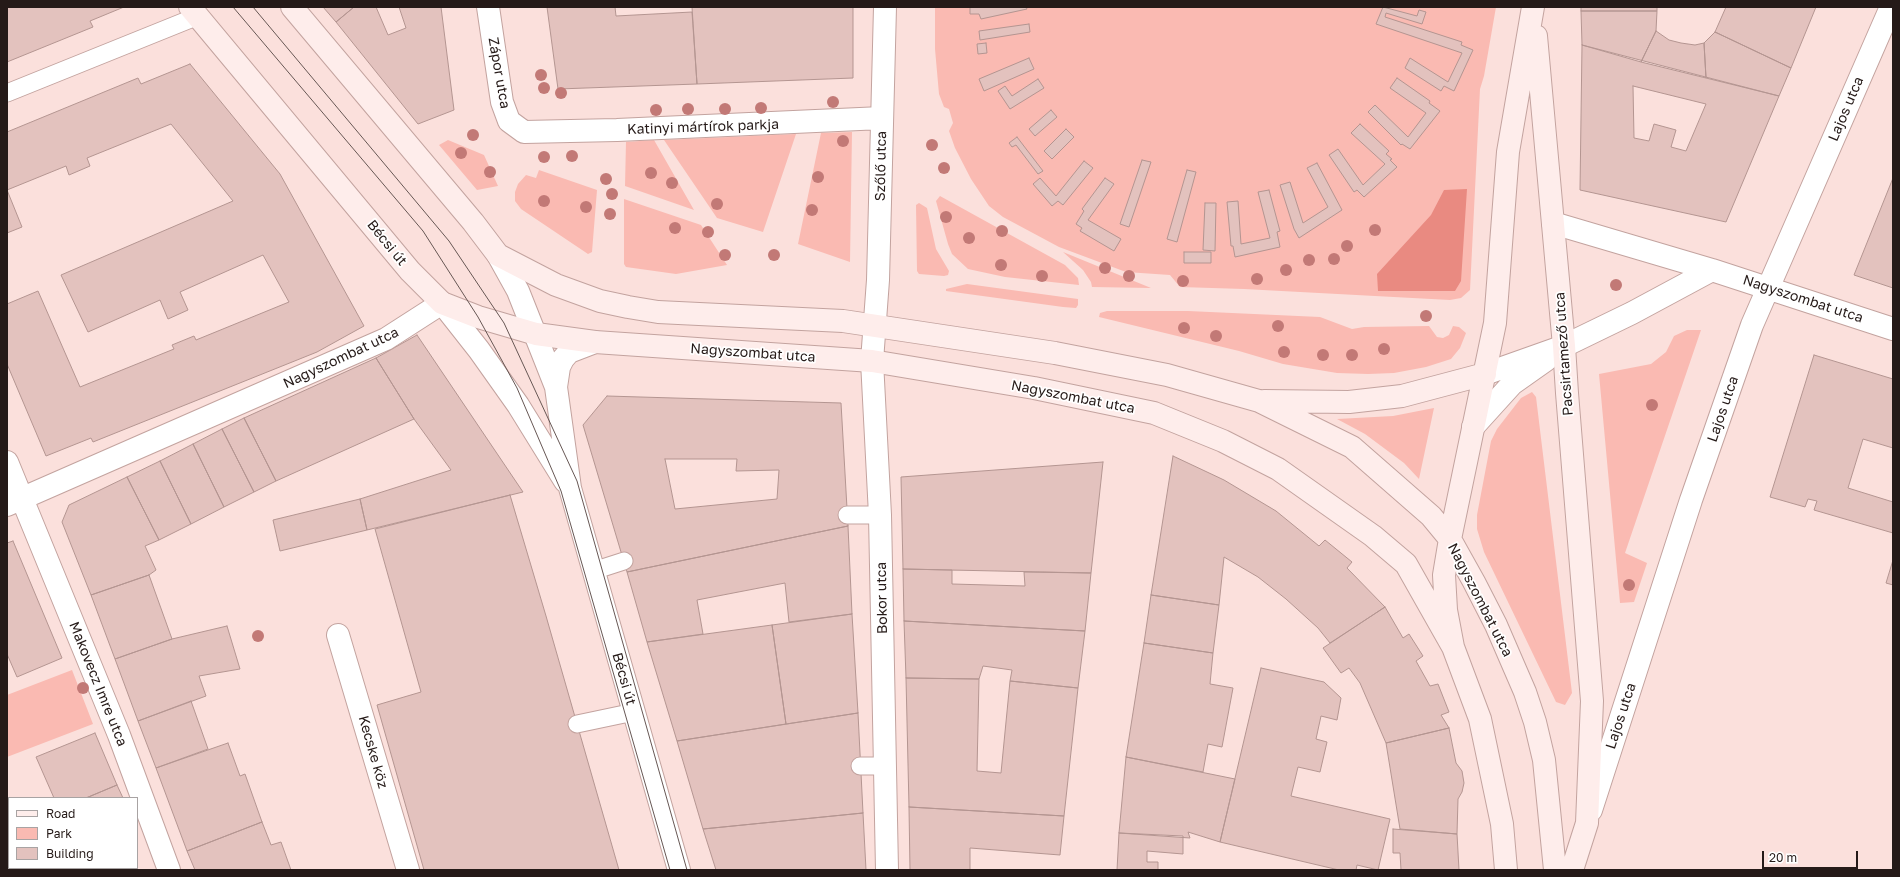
<!DOCTYPE html>
<meta charset="utf-8">
<style>
body{margin:0}
#map{position:relative;width:1900px;height:877px;overflow:hidden;background:#fbe0dc;font-family:"Golos Text",sans-serif}
canvas{display:block}
.frame{position:absolute;inset:0;border:8px solid #251a18;pointer-events:none}
.legend{position:absolute;left:8px;top:797px;width:130px;height:72px;box-sizing:border-box;background:#fff;border:1px solid #a8a3a3;margin:0;padding:5px 7px;list-style:none;font-size:12px;color:#251a18}
.legend li{display:flex;align-items:center;gap:8px;height:20px}
.legend b{width:20px;border:1px solid #a8a3a3}
.scale{position:absolute;left:1762px;top:851px;width:96px;height:18px;box-sizing:border-box;border:2px solid #251a18;border-top:0;padding-left:5px;font-size:12px;line-height:14px;white-space:nowrap;color:#251a18;-webkit-text-stroke:3px #fff;paint-order:stroke}
</style>
<div id="map">
<canvas width="1900" height="877"></canvas>
<div class="frame"></div>
<ul class="legend">
<li><b style="height:5px;background:#feedeb"></b>Road</li>
<li><b style="height:11px;background:#fabab2"></b>Park</li>
<li><b style="height:11px;background:#e3c2be"></b>Building</li>
</ul>
<div class="scale">20 m</div>
</div>
<script>
const c = document.querySelector('canvas').getContext('2d');
c.lineJoin = 'round';
function paint(path, color) {
  c.fillStyle = color;
  c.fill(path, 'evenodd');
}
function poly(rows) {
  const path = new Path2D();
  for (const r of rows) {
    path.moveTo(r[0], r[1]);
    for (let i = 2; i < r.length; i += 2) path.lineTo(r[i], r[i + 1]);
  }
  return path;
}
function strokePath(path, color, width, dash) {
  c.strokeStyle = color;
  c.lineWidth = width;
  c.lineCap = dash ? 'butt' : 'round';
  c.setLineDash(dash || []);
  c.stroke(path);
}
function write(font, color, halo, rows, align = 'center') {
  c.font = font + ' "Golos Text",sans-serif';
  c.lineWidth = 3.5;
  c.setLineDash([]);
  c.textBaseline = 'middle';
  c.strokeStyle = halo;
  c.fillStyle = color;
  for (const [text, x, y, turn = 0] of rows) {
    c.save();
    c.translate(x, y);
    c.rotate((+turn || 0) * Math.PI / 180);
    c.textAlign = isNaN(turn) ? turn : align;
    if (halo) c.strokeText(text, 0, 0);
    c.fillText(text, 0, 0);
    c.restore();
  }
}
const green = poly([
 [935,7,1496,7,1484,76,1480,89,1470,290,1461,298,1450,300,1244,289,1180,287,1170,275,1126,272,1059,247,1003,217,989,206,971,179,955,148,949,131,953,123,949,109,944,107,939,94,935,49],
 [852,132,850,262,798,244,821,133],
 [796,134,763,232,717,218,664,140],
 [448,140,484,155,498,186,477,190,439,145],
 [654,140,694,210,625,186,626,142],
 [539,170,597,190,592,252,588,254,521,209,515,201,515,192,518,184,526,175,536,178],
 [940,196,1065,265,1078,278,1079,285,1005,277,968,269,952,254,948,244,936,201],
 [624,199,701,225,727,265,676,274,626,267,624,264],
 [919,203,927,208,936,249,949,271,948,275,944,276,919,274,917,271,916,205],
 [1063,252,1151,288,1092,287,1091,282,1083,270],
 [967,284,1078,299,1078,305,1076,308,1063,307,946,291,946,289],
 [1107,311,1188,311,1320,317,1352,329,1364,327,1429,326,1437,337,1443,338,1449,335,1453,326,1459,327,1466,333,1460,348,1451,359,1426,367,1394,373,1368,374,1337,373,1283,364,1239,351,1099,317,1100,313],
 [1687,330,1701,330,1625,553,1647,563,1634,602,1620,603,1599,374,1651,364,1666,352,1674,336],
 [1532,392,1536,397,1572,693,1565,705,1556,702,1484,552,1477,529,1477,515,1491,441,1497,429,1521,398],
 [1434,408,1419,479,1404,463,1365,434,1337,419,1393,416],
 [72,670,93,724,7,757,7,695]
]);
const forest = poly([
 [1467,189,1461,281,1455,291,1378,291,1377,274,1431,215,1444,190]
]);
const building = poly([
 [7,7,124,7,90,21,93,27,7,62,7,7],
 [323,7,354,7,336,22,323,7],
 [354,7,376,7,388,35,406,28,399,7,441,7,454,110,418,124,336,22,354,7],
 [547,7,615,7,616,16,692,12,697,84,558,89,547,7],
 [692,7,853,7,853,78,697,84,692,7],
 [970,7,1026,7,1027,9,981,19,979,14,970,14,970,7],
 [1383,7,1417,16,1419,10,1426,12,1422,24,1386,13,1385,17,1462,42,1461,45,1473,50,1454,91,1444,86,1441,91,1405,68,1410,58,1448,82,1462,53,1376,24,1383,7],
 [1581,7,1657,7,1657,11,1581,11,1581,7],
 [1726,7,1816,7,1791,68,1715,32,1726,7],
 [1581,11,1657,11,1656,31,1641,62,1582,45,1581,11],
 [1029,24,1030,32,980,40,979,31,1029,24],
 [1656,31,1669,40,1681,43,1695,45,1704,43,1706,78,1641,62,1656,31],
 [1715,32,1791,68,1779,96,1706,78,1704,43,1715,32],
 [986,43,987,53,978,54,977,44,986,43],
 [1582,45,1779,96,1726,222,1580,190,1582,45],
 [1633,86,1706,104,1686,151,1671,147,1676,130,1654,124,1649,141,1634,138,1633,86],
 [1029,58,1034,69,984,91,979,79,1029,58],
 [190,64,280,174,364,326,317,352,93,442,91,438,46,456,7,364,7,304,38,291,80,387,174,349,172,345,194,336,196,340,289,302,263,255,180,292,188,310,168,319,160,300,88,332,61,275,233,201,171,124,87,158,90,166,69,175,66,166,7,190,22,227,7,233,7,132,138,78,141,84,190,64],
 [1397,78,1430,101,1429,103,1440,111,1410,149,1402,144,1401,145,1368,112,1375,105,1408,137,1426,113,1390,88,1397,78],
 [1038,79,1044,88,1010,109,998,91,1005,86,1012,96,1038,79],
 [1051,110,1057,117,1035,136,1029,129,1051,110],
 [1360,124,1389,151,1386,154,1392,159,1390,160,1397,167,1364,197,1357,190,1354,192,1329,155,1338,149,1363,185,1385,164,1351,133,1360,124],
 [1066,129,1074,137,1052,159,1044,151,1066,129],
 [1017,137,1043,171,1038,174,1016,145,1012,147,1009,143,1017,137],
 [1142,160,1151,162,1129,227,1120,224,1142,160],
 [1084,161,1093,168,1063,205,1058,201,1052,206,1033,184,1040,178,1056,196,1084,161],
 [1317,163,1342,210,1299,238,1294,229,1280,185,1290,182,1303,223,1328,207,1307,168,1317,163],
 [1187,170,1196,172,1177,242,1167,239,1187,170],
 [1105,178,1114,184,1088,220,1121,239,1114,251,1080,231,1082,228,1076,224,1084,211,1082,209,1105,178],
 [1893,178,1893,288,1854,275,1893,178],
 [1269,190,1280,231,1277,232,1280,247,1235,257,1233,246,1231,246,1227,202,1238,201,1241,244,1270,238,1258,192,1269,190],
 [1205,203,1216,203,1215,251,1203,250,1205,203],
 [1184,252,1211,252,1211,263,1184,263,1184,252],
 [417,335,523,492,367,530,360,499,451,470,414,419,376,358,417,335],
 [1814,355,1893,379,1893,448,1863,439,1848,488,1893,502,1893,533,1814,510,1817,501,1808,499,1805,507,1770,497,1814,355],
 [376,358,414,419,276,481,244,418,376,358],
 [607,396,841,403,848,526,627,572,583,425,607,396],
 [665,459,737,459,736,471,779,470,777,499,675,509,665,459],
 [244,418,276,481,254,492,222,429,244,418],
 [222,429,254,492,224,507,193,444,222,429],
 [193,444,224,507,191,524,160,461,193,444],
 [1173,456,1224,480,1276,511,1319,546,1325,540,1352,562,1347,568,1385,607,1330,643,1318,628,1286,599,1258,577,1224,557,1219,605,1151,595,1173,456],
 [160,461,191,524,159,540,127,477,160,461],
 [1103,462,1091,573,903,569,901,477,1103,462],
 [127,477,159,540,145,546,156,570,149,575,91,595,62,522,69,505,127,477],
 [510,495,546,616,619,870,424,870,377,705,421,692,375,529,510,495],
 [360,499,367,530,280,551,273,520,360,499],
 [848,526,852,614,789,622,785,583,697,600,703,634,647,642,627,572,848,526],
 [13,541,62,658,17,677,7,654,7,543,13,541],
 [1893,560,1893,585,1886,583,1893,560],
 [903,569,952,570,952,584,1025,586,1024,572,1091,573,1085,631,904,621,903,569],
 [149,575,172,639,115,659,91,595,149,575],
 [1151,595,1219,605,1213,653,1144,643,1151,595],
 [1385,607,1403,638,1409,634,1423,656,1416,661,1430,686,1438,684,1449,712,1441,715,1449,728,1386,743,1360,683,1349,668,1341,673,1323,648,1385,607],
 [852,614,858,713,786,724,772,625,852,614],
 [904,621,1085,631,1078,688,1010,681,1012,670,983,666,979,679,906,678,904,621],
 [772,625,786,724,677,741,647,642,772,625],
 [227,626,240,669,199,676,206,696,138,721,115,659,172,639,227,626],
 [1144,643,1213,653,1210,684,1233,688,1222,747,1208,744,1203,772,1126,757,1144,643],
 [1261,668,1324,682,1341,698,1337,720,1321,716,1316,739,1327,742,1320,772,1298,767,1291,796,1390,819,1378,870,1357,865,1356,870,1339,870,1220,842,1261,668],
 [906,678,979,679,977,771,1001,773,1010,681,1078,688,1064,816,909,807,906,678],
 [191,701,208,749,156,768,138,721,191,701],
 [858,713,863,813,703,829,677,741,858,713],
 [1449,728,1456,763,1462,771,1464,783,1462,792,1458,799,1457,834,1400,829,1386,743,1449,728],
 [95,733,117,785,86,798,54,798,36,757,95,733],
 [228,743,240,776,245,774,262,822,187,851,156,768,228,743],
 [1126,757,1235,779,1220,842,1188,832,1190,838,1119,833,1126,757],
 [117,785,123,798,86,798,117,785],
 [909,807,1064,816,1060,855,970,848,970,870,910,870,909,807],
 [863,813,866,870,716,870,703,829,863,813],
 [262,822,271,845,281,842,291,870,195,870,187,851,262,822],
 [1393,829,1457,834,1459,870,1401,870,1400,853,1393,853,1393,829],
 [1119,833,1183,836,1183,854,1147,851,1147,862,1158,862,1158,870,1117,870,1119,833]
]);
const service = poly([
 [7,93,198,16],
 [847,515,880,515],
 [593,571,624,561],
 [577,724,634,712],
 [860,766,885,766]
]);
const minor = poly([
 [488,7,502,102,509,121,524,132,617,130,882,118],
 [885,7,878,280,872,361,880,515,887,870],
 [1553,223,1712,270,1893,329],
 [1485,374,1564,346,1632,313,1712,270],
 [1473,427,1512,384,1546,360],
 [7,462,119,735,169,870],
 [7,505,386,339,442,303],
 [338,635,408,870],
 [1591,810,1691,500,1752,325,1891,7]
]);
const tertiary = poly([
 [498,255,518,291,556,387,570,488,679,870],
 [442,303,479,350,518,405,565,481],
 [556,387,559,367,563,359,569,352,595,342]
]);
const secondary = poly([
 [190,7,410,271,442,303,478,317,536,334,595,342,872,361,1034,388,1154,413,1223,441,1278,469,1373,536,1406,564,1453,647],
 [292,7,473,222,498,255,556,285,600,301,628,307,658,312,843,321,1055,353,1167,375,1259,401,1352,447,1431,516,1450,539,1474,582,1496,625,1525,692,1535,722,1544,760,1555,870],
 [1536,36,1564,346,1567,393,1592,701,1587,823,1572,870],
 [1264,401,1349,402,1402,396,1485,374],
 [1506,870,1502,824,1480,719,1453,647,1446,610,1444,575,1450,539,1495,323,1508,152,1533,7]
]);
const tram = poly([
 [233,7,423,231,478,317,517,388,561,491,670,870],
 [253,7,449,241,504,323,577,481,687,870]
]);
const trees = [
 [541,75],
 [544,88],
 [561,93],
 [833,102],
 [761,108],
 [688,109],
 [725,109],
 [656,110],
 [473,135],
 [843,141],
 [932,145],
 [461,153],
 [572,156],
 [544,157],
 [944,168],
 [490,172],
 [651,173],
 [818,177],
 [606,179],
 [672,183],
 [612,194],
 [544,201],
 [717,204],
 [586,207],
 [812,210],
 [610,214],
 [946,217],
 [675,228],
 [1375,230],
 [1002,231],
 [708,232],
 [969,238],
 [1347,246],
 [725,255],
 [774,255],
 [1334,259],
 [1309,260],
 [1001,265],
 [1105,268],
 [1286,270],
 [1042,276],
 [1129,276],
 [1257,279],
 [1183,281],
 [1616,285],
 [1426,316],
 [1278,326],
 [1184,328],
 [1216,336],
 [1384,349],
 [1284,352],
 [1323,355],
 [1352,355],
 [1652,405],
 [1629,585],
 [258,636],
 [83,688]
];
const streetNames = [
 ["Zápor utca",499,73,80],
 ["Lajos utca",1846,109,-67],
 ["Katinyi mártírok parkja",703,127,-2],
 ["Szőlő utca",881,166,-89],
 ["Bécsi út",387,243,51],
 ["Nagyszombat utca",1803,299,18],
 ["Nagyszombat utca",753,353,4],
 ["Pacsirtamező utca",1564,354,-94],
 ["Nagyszombat utca",341,358,-25],
 ["Nagyszombat utca",1073,397,11],
 ["Lajos utca",1723,409,-71],
 ["Bokor utca",882,598,-91],
 ["Nagyszombat utca",1480,600,63],
 ["Bécsi út",624,679,74],
 ["Makovecz Imre utca",98,684,68],
 ["Lajos utca",1621,716,-72],
 ["Kecske köz",373,752,74]
];
paint(green, '#fabab2');
paint(forest, '#e98a81');
paint(building, '#e3c2be');
strokePath(building, '#b49591', 1);
strokePath(service, '#c3a39f', 19);
strokePath(minor, '#c3a39f', 24);
strokePath(tertiary, '#c3a39f', 24);
strokePath(secondary, '#c3a39f', 24);
strokePath(service, '#fff', 17);
strokePath(minor, '#fff', 22);
strokePath(tertiary, '#fff', 22);
strokePath(secondary, '#feedeb', 22);
strokePath(tram, '#675754', 1);
c.fillStyle = '#c27976';
for (const [x, y] of trees) {
  c.beginPath();
  c.arc(x, y, 6, 0, 2 * Math.PI);
  c.fill();
}
write('14px', '#251a18', '#fff', streetNames);
</script>
